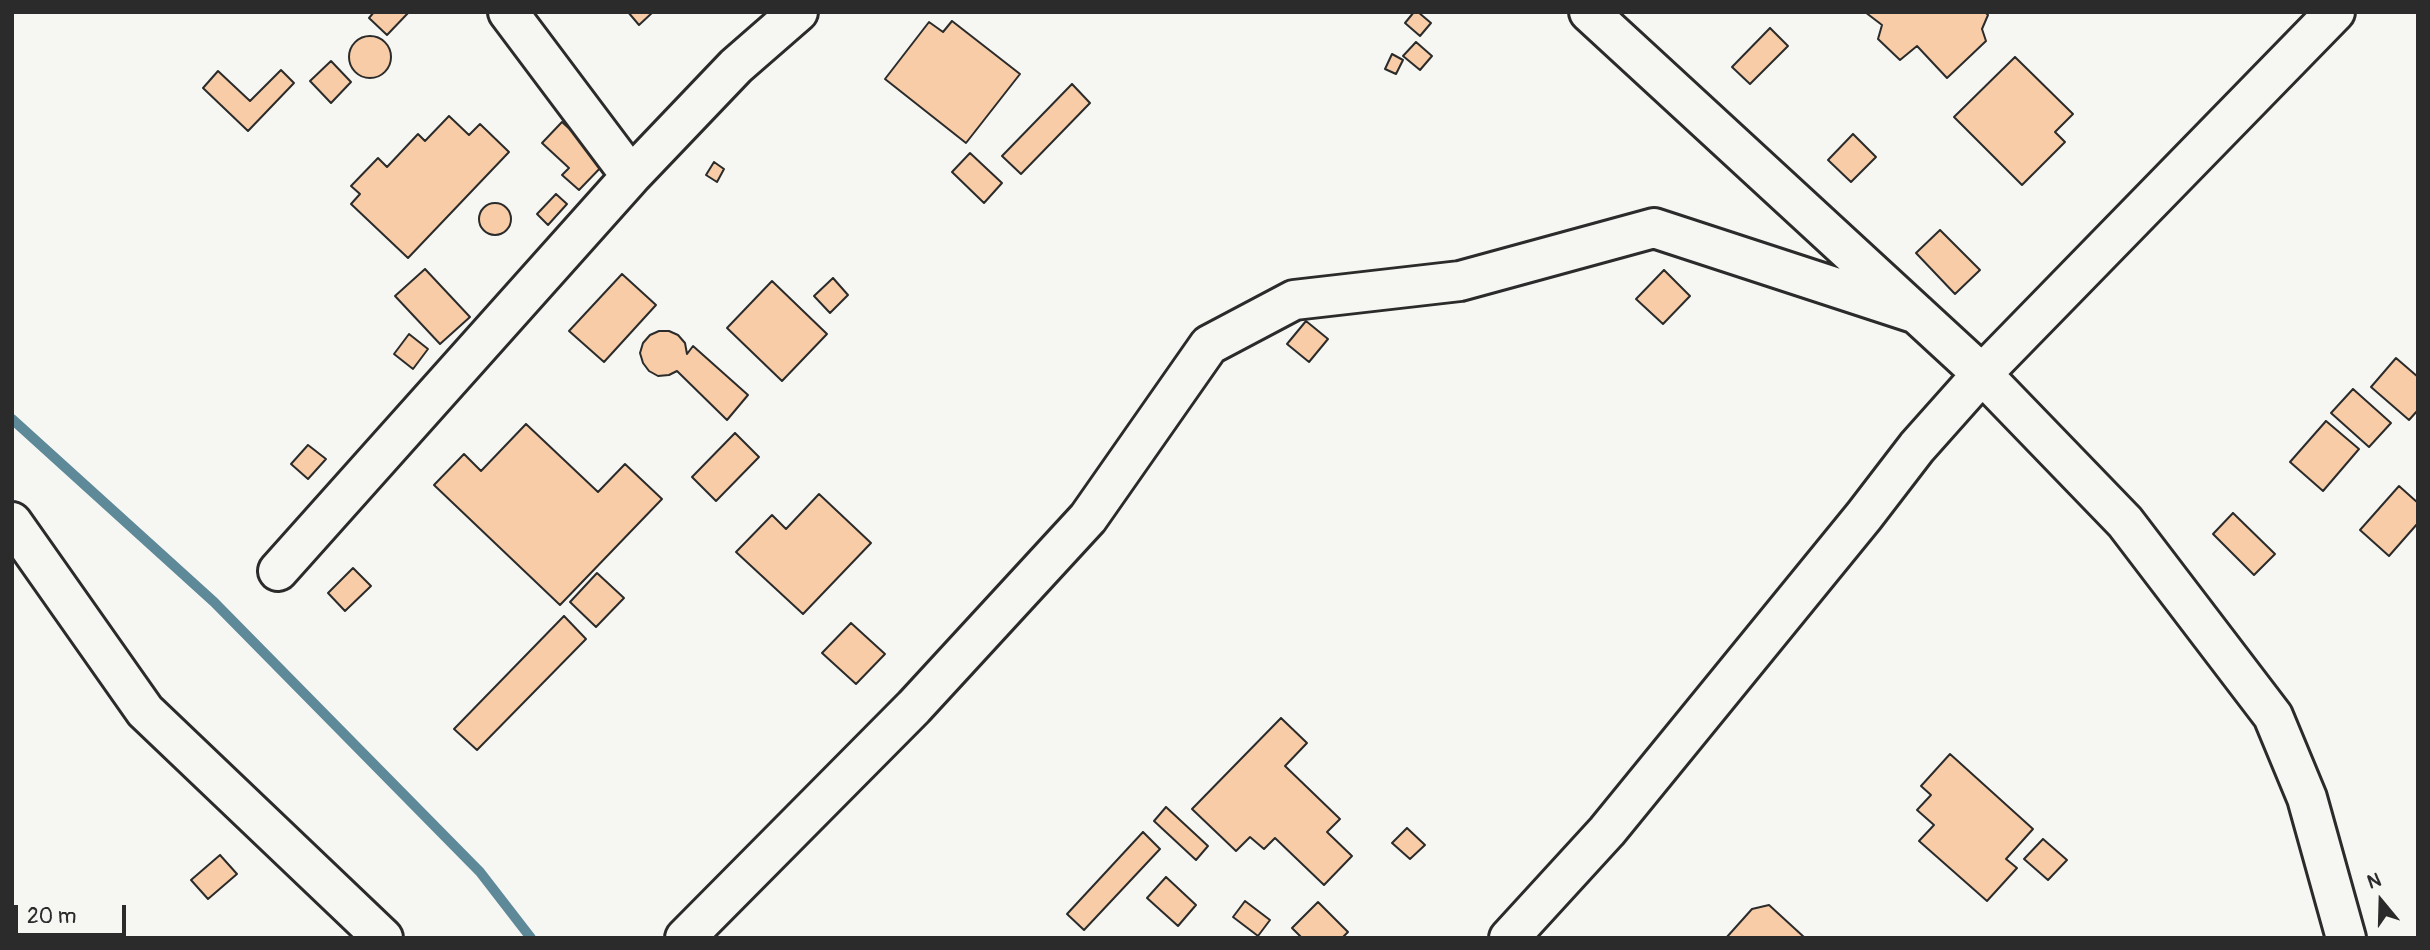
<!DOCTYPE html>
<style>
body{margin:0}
#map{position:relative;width:2430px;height:950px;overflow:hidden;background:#f6f6f2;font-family:Pangolin,sans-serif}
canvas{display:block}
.frame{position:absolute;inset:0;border:14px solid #2b2b2b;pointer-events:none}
.north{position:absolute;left:2346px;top:866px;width:70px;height:70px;-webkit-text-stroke:5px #f6f6f2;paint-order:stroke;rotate:341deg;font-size:19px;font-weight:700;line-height:28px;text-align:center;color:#2b2b2b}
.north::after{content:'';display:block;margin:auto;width:24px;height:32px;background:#2b2b2b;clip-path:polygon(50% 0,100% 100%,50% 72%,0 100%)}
.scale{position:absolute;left:14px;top:905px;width:112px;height:32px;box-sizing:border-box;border:4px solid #2b2b2b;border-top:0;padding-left:9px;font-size:21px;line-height:24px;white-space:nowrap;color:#2b2b2b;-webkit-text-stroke:5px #f6f6f2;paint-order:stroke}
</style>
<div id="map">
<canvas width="2430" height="950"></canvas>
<div class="frame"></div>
<div class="north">N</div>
<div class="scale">20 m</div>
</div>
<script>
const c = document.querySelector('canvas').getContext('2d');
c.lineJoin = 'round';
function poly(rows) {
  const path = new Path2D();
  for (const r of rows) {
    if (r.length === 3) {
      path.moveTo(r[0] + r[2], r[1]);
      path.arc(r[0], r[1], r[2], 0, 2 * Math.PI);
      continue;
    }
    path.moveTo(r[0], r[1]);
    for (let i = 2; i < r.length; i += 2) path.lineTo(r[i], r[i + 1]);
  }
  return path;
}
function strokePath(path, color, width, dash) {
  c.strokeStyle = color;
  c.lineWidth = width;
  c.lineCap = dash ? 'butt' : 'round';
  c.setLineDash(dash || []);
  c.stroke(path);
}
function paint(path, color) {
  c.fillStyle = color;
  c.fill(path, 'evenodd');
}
const stream = poly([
 [12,419,214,602,480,872,531,938]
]);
const building = poly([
 [374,12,409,12,387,35,369,18,374,12],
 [628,12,653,12,639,25,628,12],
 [1414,12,1418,12,1431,23,1420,36,1405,23,1414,12],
 [1865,12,1985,12,1988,15,1982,29,1986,41,1947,78,1917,46,1900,60,1878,39,1882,25,1865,12],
 [952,21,1020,74,966,143,885,79,929,22,943,32,952,21],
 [1770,28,1788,46,1750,84,1732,67,1770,28],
 [370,57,21],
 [1416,42,1432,56,1420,70,1403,56,1416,42],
 [1392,54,1403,60,1396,74,1385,69,1392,54],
 [2015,57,2073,114,2055,132,2065,142,2022,185,1954,117,2015,57],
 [331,61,351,82,331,103,310,81,331,61],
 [281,70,294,83,248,131,203,88,218,71,250,101,281,70],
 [1072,84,1090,103,1021,174,1002,156,1072,84],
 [449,116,469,135,480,124,509,152,408,258,351,204,360,194,351,186,378,158,387,167,418,134,425,141,449,116],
 [562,122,606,162,579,190,562,175,569,168,542,143,562,122],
 [1853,134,1876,157,1851,182,1828,160,1853,134],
 [970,153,1002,183,984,203,952,172,970,153],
 [714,162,724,169,717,182,706,175,714,162],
 [556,194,567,204,548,225,537,214,556,194],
 [495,219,16],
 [1940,230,1980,270,1955,294,1916,253,1940,230],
 [425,269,470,317,440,344,395,296,425,269],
 [1664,270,1690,296,1663,324,1636,299,1664,270],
 [622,274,656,305,604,362,569,331,622,274],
 [833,278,848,295,830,313,814,296,833,278],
 [772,281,827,334,782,381,727,328,772,281],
 [1306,321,1328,339,1309,362,1287,344,1306,321],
 [659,331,669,331,678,335,685,343,687,354,693,346,748,395,727,420,677,371,669,375,658,376,649,371,643,363,640,353,643,343,650,335,659,331],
 [409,334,428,349,413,369,394,354,409,334],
 [2396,358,2418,377,2418,410,2409,420,2371,387,2396,358],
 [2353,389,2391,423,2369,447,2331,413,2353,389],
 [2326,421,2359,449,2323,491,2290,462,2326,421],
 [526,424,598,492,625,464,662,499,560,605,434,485,464,454,481,471,526,424],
 [735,433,759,457,716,501,692,477,735,433],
 [308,445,326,459,308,479,291,464,308,445],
 [2399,486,2418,503,2418,523,2389,556,2360,530,2399,486],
 [819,494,871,543,803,614,736,552,772,515,786,529,819,494],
 [2233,513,2275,554,2254,575,2213,534,2233,513],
 [353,568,371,586,345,611,328,593,353,568],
 [597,573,624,598,596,627,570,602,597,573],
 [564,616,586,639,477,750,454,729,564,616],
 [851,623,885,654,856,684,822,653,851,623],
 [1281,718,1307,743,1285,766,1340,819,1327,832,1352,856,1324,885,1275,838,1264,849,1250,837,1236,851,1192,809,1281,718],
 [1950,754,2033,829,2006,859,2017,868,1987,901,1919,841,1934,825,1917,810,1931,795,1921,786,1950,754],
 [1166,807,1208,846,1196,860,1154,821,1166,807],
 [1407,828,1425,845,1410,859,1392,843,1407,828],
 [1143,832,1160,849,1084,930,1067,914,1143,832],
 [2043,839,2067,860,2048,880,2024,859,2043,839],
 [220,855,237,874,208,899,191,880,220,855],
 [1166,877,1196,905,1178,926,1147,898,1166,877],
 [1245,901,1270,920,1258,936,1233,917,1245,901],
 [1318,902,1348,932,1342,938,1302,938,1292,928,1318,902],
 [1769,905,1805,938,1726,938,1752,909,1769,905]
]);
const minor = poly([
 [508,12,631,176],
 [1589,12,1982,374,2125,522,2273,716,2307,798,2346,938],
 [12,522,145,711,383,938],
 [278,571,631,176,736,66,798,12],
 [685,938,914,707,1088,518,1209,345,1294,300,1460,281,1654,228,1917,314],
 [1509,938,1607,831,1864,516,1917,447,1982,374,2335,12]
]);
strokePath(stream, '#5e8998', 10);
paint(building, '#f7cca6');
strokePath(building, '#2b2b2b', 2);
strokePath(minor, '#2b2b2b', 44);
strokePath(minor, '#f6f6f2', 38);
</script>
